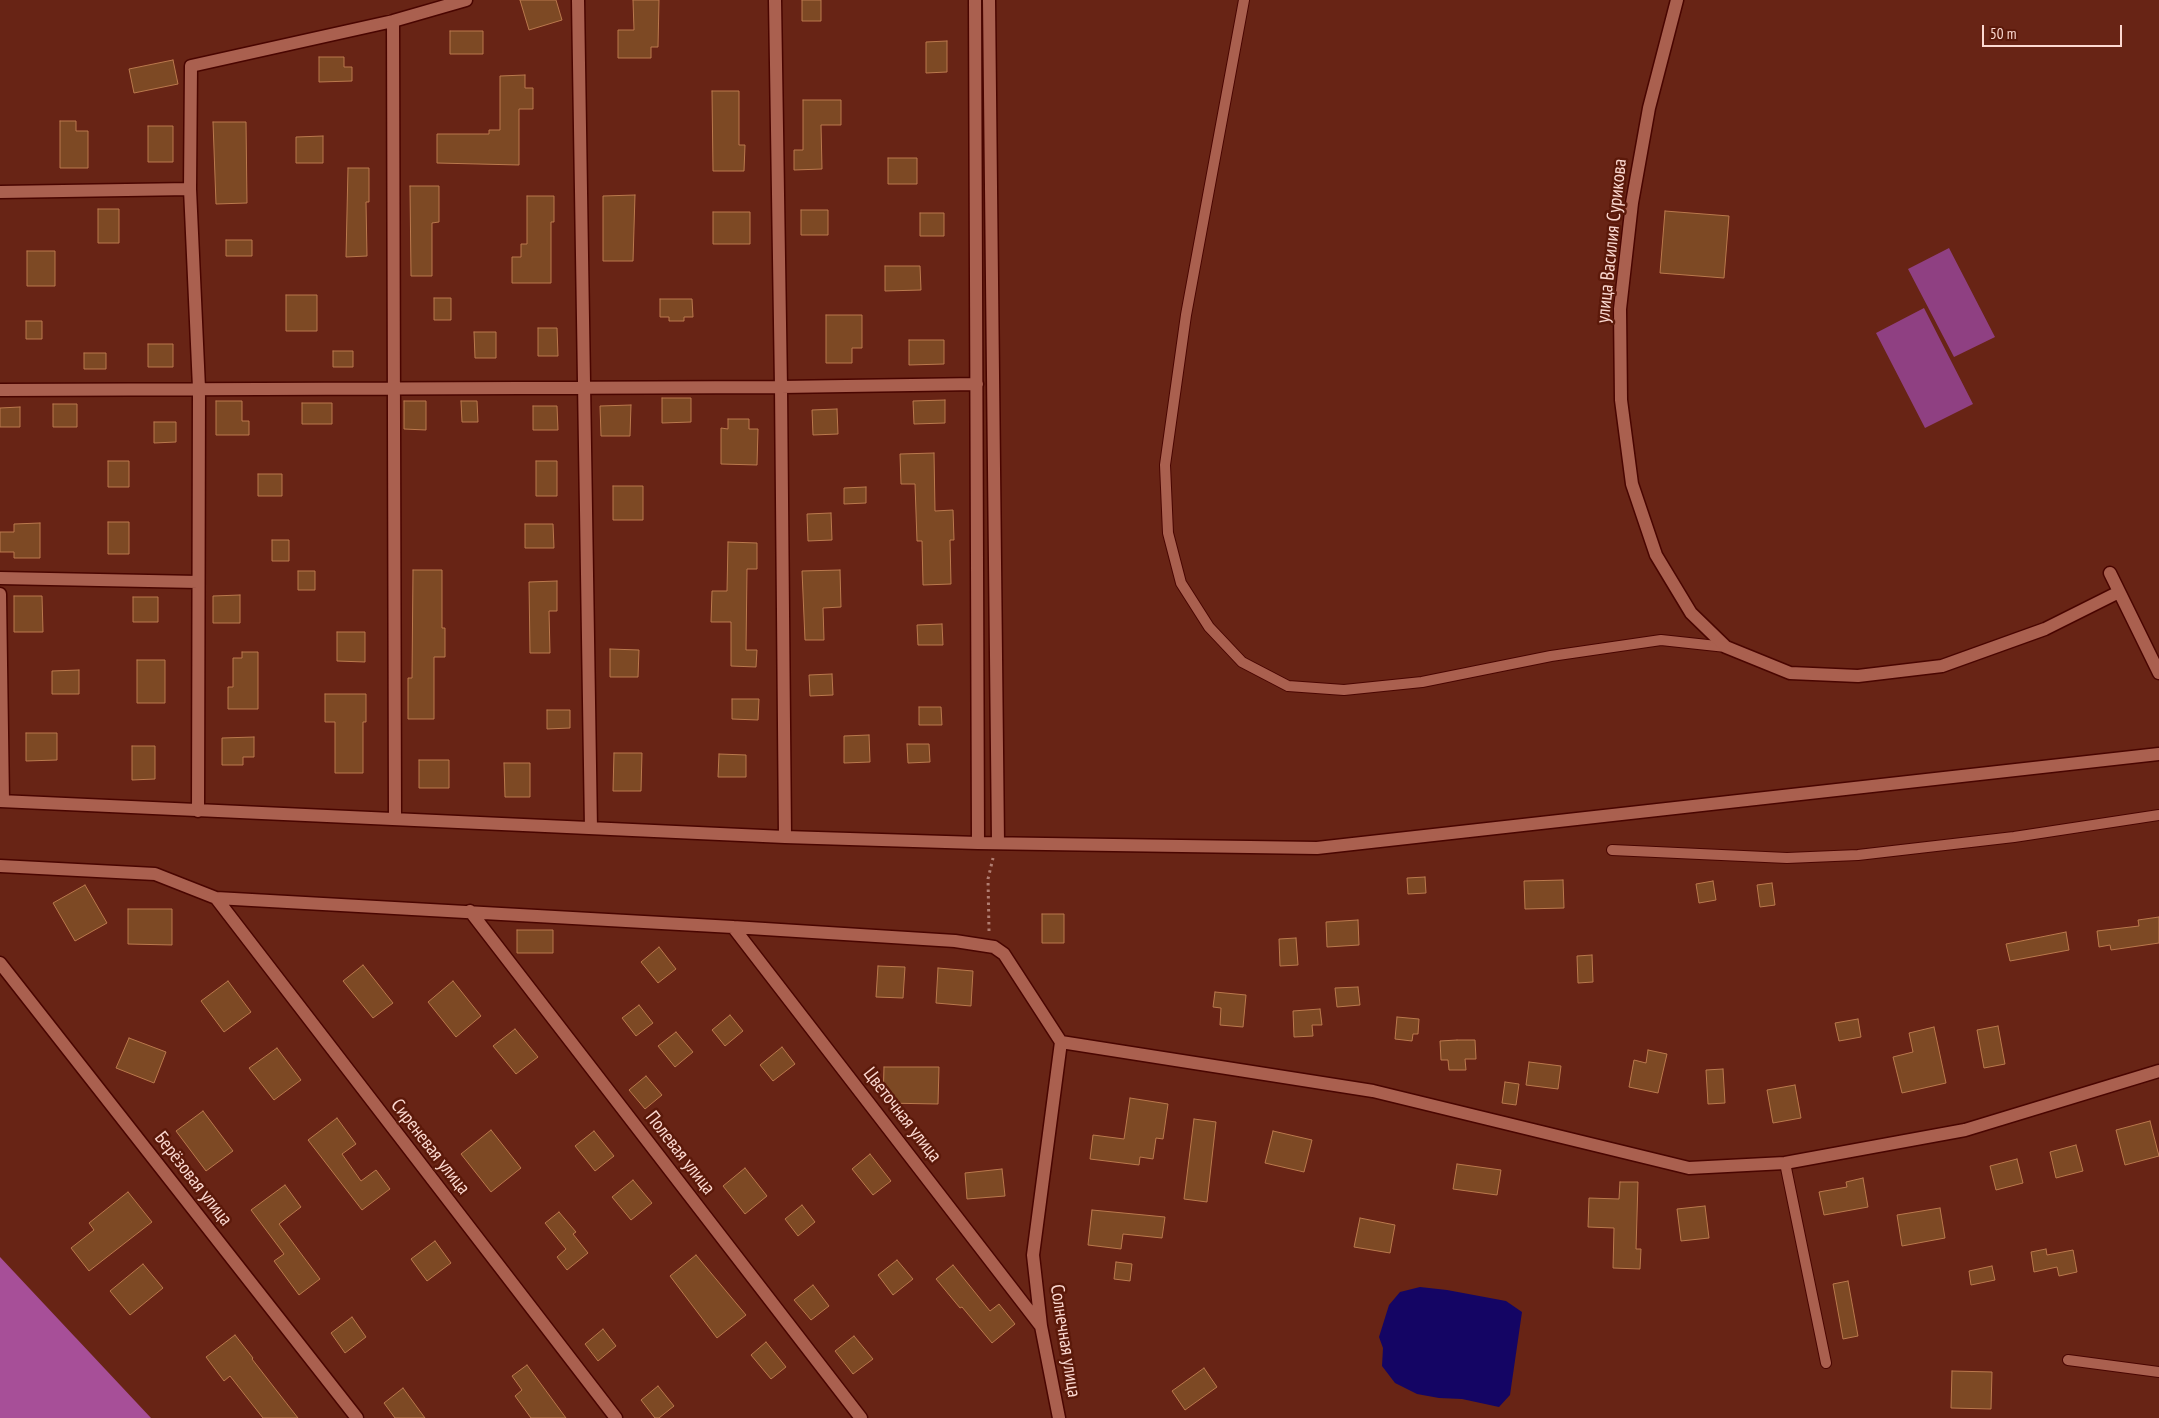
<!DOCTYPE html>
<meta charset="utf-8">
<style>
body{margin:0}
#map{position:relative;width:2159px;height:1418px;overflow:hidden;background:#682415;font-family:"PT Sans Narrow",sans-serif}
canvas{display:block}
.scale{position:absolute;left:1982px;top:25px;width:140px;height:22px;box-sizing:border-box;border:2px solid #fcd9d1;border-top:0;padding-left:6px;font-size:15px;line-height:18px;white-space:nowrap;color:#fcd9d1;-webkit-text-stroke:4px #5b190a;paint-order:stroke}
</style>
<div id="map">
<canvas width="2159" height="1418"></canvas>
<div class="scale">50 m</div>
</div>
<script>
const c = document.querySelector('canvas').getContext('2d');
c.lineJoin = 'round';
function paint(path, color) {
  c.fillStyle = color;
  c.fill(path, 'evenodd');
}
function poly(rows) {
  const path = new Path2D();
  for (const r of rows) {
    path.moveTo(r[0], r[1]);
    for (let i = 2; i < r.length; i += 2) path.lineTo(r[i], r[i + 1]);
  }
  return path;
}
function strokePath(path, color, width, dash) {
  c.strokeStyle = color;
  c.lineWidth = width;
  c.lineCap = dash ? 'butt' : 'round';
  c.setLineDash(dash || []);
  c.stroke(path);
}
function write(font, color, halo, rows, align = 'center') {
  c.font = font + ' "PT Sans Narrow",sans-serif';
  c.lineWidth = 5;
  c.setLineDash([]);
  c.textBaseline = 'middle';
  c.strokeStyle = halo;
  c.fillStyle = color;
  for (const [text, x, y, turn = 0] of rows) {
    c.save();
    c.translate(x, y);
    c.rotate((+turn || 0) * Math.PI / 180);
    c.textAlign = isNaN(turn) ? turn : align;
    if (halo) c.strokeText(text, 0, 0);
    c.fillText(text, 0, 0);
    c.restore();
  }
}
const green = poly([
 [1949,248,1995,337,1954,357,1908,269],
 [1924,308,1973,404,1925,428,1876,333]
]);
const forest = poly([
 [0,1257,151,1418,0,1418]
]);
const water = poly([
 [1420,1287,1447,1290,1506,1301,1522,1312,1510,1395,1499,1407,1462,1399,1439,1398,1417,1394,1395,1383,1382,1366,1383,1348,1379,1337,1389,1305,1400,1292]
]);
const building = poly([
 [520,0,556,0,562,20,529,30,520,0],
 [633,0,659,0,658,47,651,47,651,58,618,58,618,30,634,30,633,0],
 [802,0,821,0,821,21,802,21,802,0],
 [450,31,483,31,483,54,450,54,450,31],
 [947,41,947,72,926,73,926,42,947,41],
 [319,57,344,57,344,67,352,67,352,81,319,82,319,57],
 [173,60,178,84,134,93,129,69,173,60],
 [525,75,525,88,533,88,533,109,519,109,519,165,437,163,437,134,489,134,489,130,500,130,500,76,525,75],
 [712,91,739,91,739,145,745,145,744,171,713,171,712,91],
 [803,100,841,100,841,125,821,125,822,169,794,170,794,150,803,150,803,100],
 [60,121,76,121,76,131,88,131,88,168,60,168,60,121],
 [213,122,246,122,247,203,216,204,213,122],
 [148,126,173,126,173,162,148,162,148,126],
 [323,136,323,163,296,163,296,137,323,136],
 [888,158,917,158,917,184,888,184,888,158],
 [348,168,369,168,369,202,366,202,367,256,346,257,348,168],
 [410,186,439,186,439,222,432,223,432,276,411,276,410,186],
 [635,195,633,261,603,261,603,196,635,195],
 [527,196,554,196,554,222,551,222,551,283,512,283,512,257,521,257,521,244,527,244,527,196],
 [98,209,119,209,119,243,98,243,98,209],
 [801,210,828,210,828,235,801,235,801,210],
 [1665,211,1729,216,1724,278,1660,273,1665,211],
 [713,212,750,212,750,244,713,244,713,212],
 [920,213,944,213,944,236,920,236,920,213],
 [226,240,252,240,252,256,226,256,226,240],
 [27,251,55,251,55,286,27,286,27,251],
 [885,266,920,266,921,290,885,291,885,266],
 [286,295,317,295,317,331,286,331,286,295],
 [434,298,451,298,451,320,434,320,434,298],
 [660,299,692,299,693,317,684,317,684,321,669,321,669,317,660,317,660,299],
 [826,315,862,315,862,348,852,348,852,363,826,363,826,315],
 [26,321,42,321,42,339,26,339,26,321],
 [538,328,557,328,558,356,538,356,538,328],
 [474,332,496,332,496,358,475,358,474,332],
 [909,340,944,340,944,364,909,365,909,340],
 [148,344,173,344,173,367,148,367,148,344],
 [333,351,353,351,353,367,333,367,333,351],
 [84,353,106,353,106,369,84,369,84,353],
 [662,398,691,398,691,422,662,423,662,398],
 [945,400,945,423,914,424,913,401,945,400],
 [216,401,242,401,242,421,249,421,249,435,216,435,216,401],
 [404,401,426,401,426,430,404,429,404,401],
 [461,401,477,401,478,422,462,422,461,401],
 [302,403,332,403,332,424,302,424,302,403],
 [53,404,77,404,77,427,53,427,53,404],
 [631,405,630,436,601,436,600,406,631,405],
 [533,406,557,406,558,430,533,430,533,406],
 [20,407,20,427,0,427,0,408,20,407],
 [837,409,838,434,813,435,812,410,837,409],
 [728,419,749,419,749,429,758,429,757,465,721,464,721,428,728,429,728,419],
 [154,422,176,422,176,442,154,443,154,422],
 [934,453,935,511,953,510,954,540,950,540,951,584,923,585,922,541,917,541,915,484,901,484,900,454,934,453],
 [108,461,129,461,129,487,108,487,108,461],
 [536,461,557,461,557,496,536,496,536,461],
 [258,474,282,474,282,496,258,496,258,474],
 [613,486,643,486,643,520,613,520,613,486],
 [866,487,866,503,844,504,844,488,866,487],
 [831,513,832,540,808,541,807,514,831,513],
 [108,522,129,522,129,554,108,554,108,522],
 [40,523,40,558,14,558,14,552,0,552,0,532,14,532,14,524,40,523],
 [525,524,553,524,554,548,525,548,525,524],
 [272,540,289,540,289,561,272,561,272,540],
 [728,542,757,543,757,569,747,569,746,650,757,650,756,667,731,666,731,622,711,622,712,591,727,591,728,542],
 [413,570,442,570,442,628,445,628,445,657,434,657,434,719,408,719,408,678,412,678,413,570],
 [840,570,841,607,823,608,824,640,805,640,802,571,840,570],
 [298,571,315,571,315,590,298,590,298,571],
 [557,581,557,611,549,611,550,653,530,653,529,582,557,581],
 [240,595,240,623,213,623,213,596,240,595],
 [14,596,42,596,43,632,14,632,14,596],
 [133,597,158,597,158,622,133,622,133,597],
 [942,624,943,645,918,645,917,625,942,624],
 [337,632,365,632,365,662,337,661,337,632],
 [610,649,639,650,638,677,610,677,610,649],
 [242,652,258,652,258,709,228,709,228,687,233,687,233,658,242,658,242,652],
 [137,660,165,660,165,703,137,703,137,660],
 [79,670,79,694,52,694,52,671,79,670],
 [832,674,833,695,810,696,809,675,832,674],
 [325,694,366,694,366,722,363,722,363,773,335,773,335,722,325,722,325,694],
 [732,699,759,699,758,720,732,719,732,699],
 [919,707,941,707,942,725,919,725,919,707],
 [547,710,570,710,570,728,547,729,547,710],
 [26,733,57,733,57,760,26,761,26,733],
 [869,735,870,762,844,763,844,736,869,735],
 [254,737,254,757,243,757,243,765,222,765,222,738,254,737],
 [907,744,929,744,930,762,908,763,907,744],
 [132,746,155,746,155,779,132,780,132,746],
 [614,753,642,753,641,791,613,791,614,753],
 [719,754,746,755,746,777,718,777,719,754],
 [419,760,449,760,449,788,419,788,419,760],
 [504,763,530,763,530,797,505,797,504,763],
 [1425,877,1426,893,1408,894,1407,878,1425,877],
 [1563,880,1564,908,1525,909,1524,881,1563,880],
 [1713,881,1716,900,1699,903,1696,884,1713,881],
 [1772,883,1775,905,1760,907,1757,885,1772,883],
 [85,885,107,923,75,941,53,903,85,885],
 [128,909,172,909,172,945,128,944,128,909],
 [1042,914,1064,914,1064,943,1042,943,1042,914],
 [2159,917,2159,943,2111,950,2110,945,2099,947,2097,931,2139,926,2138,920,2159,917],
 [1358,920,1359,945,1327,947,1326,922,1358,920],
 [517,930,553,930,553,953,517,953,517,930],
 [2066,932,2069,950,2010,961,2006,944,2066,932],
 [1296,938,1298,965,1280,966,1279,939,1296,938],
 [659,947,676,969,658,983,641,962,659,947],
 [1592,955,1593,982,1578,983,1577,956,1592,955],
 [363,965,393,1003,373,1018,343,981,363,965],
 [878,966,905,967,903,998,876,997,878,966],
 [938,968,973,971,971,1006,936,1003,938,968],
 [228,981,251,1012,224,1032,201,1001,228,981],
 [453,981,481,1016,456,1037,428,1002,453,981],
 [1358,987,1360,1005,1337,1007,1335,988,1358,987],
 [1215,992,1246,995,1243,1027,1220,1025,1221,1008,1213,1007,1215,992],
 [639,1005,653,1023,636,1036,622,1018,639,1005],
 [1320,1009,1322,1025,1312,1025,1313,1036,1294,1037,1293,1011,1320,1009],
 [730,1015,743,1031,725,1046,712,1030,730,1015],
 [1397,1017,1419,1019,1418,1034,1413,1034,1412,1041,1395,1039,1397,1017],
 [1858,1019,1861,1037,1839,1041,1835,1023,1858,1019],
 [1998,1026,2005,1064,1984,1068,1977,1030,1998,1026],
 [1934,1027,1946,1083,1902,1093,1893,1057,1913,1052,1909,1033,1934,1027],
 [515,1029,538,1057,516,1074,493,1046,515,1029],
 [676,1032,693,1052,675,1067,658,1046,676,1032],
 [129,1038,166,1052,154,1083,116,1068,129,1038],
 [1457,1040,1475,1040,1476,1059,1465,1059,1466,1070,1449,1070,1448,1060,1441,1060,1440,1041,1457,1040],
 [782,1047,795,1064,773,1081,760,1065,782,1047],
 [277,1048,301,1080,274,1100,249,1068,277,1048],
 [1648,1050,1667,1054,1658,1093,1629,1087,1634,1060,1646,1063,1648,1050],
 [1529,1062,1561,1066,1558,1089,1526,1085,1529,1062],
 [884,1067,939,1067,938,1104,883,1103,884,1067],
 [1723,1069,1725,1103,1708,1104,1706,1070,1723,1069],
 [646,1076,662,1095,645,1109,629,1090,646,1076],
 [1505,1082,1519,1084,1516,1105,1502,1103,1505,1082],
 [1795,1085,1801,1118,1773,1123,1767,1090,1795,1085],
 [1130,1098,1168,1104,1163,1139,1156,1138,1153,1159,1140,1157,1139,1165,1090,1159,1093,1135,1124,1139,1130,1098],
 [203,1111,233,1151,206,1171,176,1131,203,1111],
 [337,1118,356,1144,342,1154,361,1181,376,1170,390,1189,362,1210,308,1140,337,1118],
 [1194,1119,1216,1122,1207,1202,1184,1199,1194,1119],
 [2150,1121,2159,1156,2125,1165,2116,1130,2150,1121],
 [491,1130,521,1168,491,1192,461,1154,491,1130],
 [594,1131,614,1156,595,1171,575,1146,594,1131],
 [1273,1131,1312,1140,1304,1172,1265,1163,1273,1131],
 [2076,1145,2083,1171,2056,1178,2050,1152,2076,1145],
 [870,1154,891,1181,873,1195,852,1169,870,1154],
 [2017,1159,2023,1183,1996,1190,1990,1166,2017,1159],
 [1457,1164,1501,1170,1497,1195,1453,1189,1457,1164],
 [745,1168,767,1196,745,1214,723,1186,745,1168],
 [1002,1169,1005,1196,967,1199,965,1173,1002,1169],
 [1863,1178,1868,1207,1824,1215,1819,1192,1847,1187,1846,1182,1863,1178],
 [633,1180,652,1203,631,1220,612,1197,633,1180],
 [1620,1182,1638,1182,1636,1249,1641,1249,1640,1269,1613,1268,1614,1228,1588,1227,1589,1198,1619,1199,1620,1182],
 [285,1185,301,1207,279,1224,320,1279,299,1295,274,1261,284,1254,251,1210,285,1185],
 [128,1192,152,1222,89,1271,71,1248,94,1230,89,1223,128,1192],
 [802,1205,815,1222,798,1236,785,1219,802,1205],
 [1705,1206,1709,1238,1681,1241,1677,1209,1705,1206],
 [1940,1208,1945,1238,1902,1246,1897,1215,1940,1208],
 [1092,1210,1165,1217,1162,1238,1123,1234,1121,1249,1088,1245,1092,1210],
 [559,1212,576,1232,573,1234,588,1253,567,1270,557,1257,566,1249,545,1223,559,1212],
 [1360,1218,1395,1225,1390,1253,1354,1247,1360,1218],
 [435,1241,451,1263,427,1281,411,1259,435,1241],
 [2046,1249,2047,1255,2073,1250,2077,1272,2059,1276,2057,1267,2034,1272,2031,1252,2046,1249],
 [696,1255,746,1315,717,1338,670,1276,696,1255],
 [897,1260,913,1279,893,1295,878,1275,897,1260],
 [1116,1262,1132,1264,1130,1281,1114,1279,1116,1262],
 [143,1264,163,1288,130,1315,110,1291,143,1264],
 [953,1265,990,1311,999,1304,1015,1324,992,1343,962,1307,960,1308,936,1279,953,1265],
 [1992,1266,1995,1280,1971,1285,1969,1271,1992,1266],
 [1848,1281,1858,1336,1843,1339,1833,1284,1848,1281],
 [813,1285,829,1306,811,1320,794,1300,813,1285],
 [352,1317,366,1337,345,1353,331,1333,352,1317],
 [603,1329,616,1346,598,1361,585,1344,603,1329],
 [235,1335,253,1358,252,1359,298,1418,263,1418,230,1376,224,1381,206,1357,235,1335],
 [854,1336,873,1359,853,1374,835,1351,854,1336],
 [766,1342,786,1367,771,1379,751,1355,766,1342],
 [527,1365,566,1418,531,1418,515,1396,522,1390,512,1376,527,1365],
 [1204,1368,1217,1387,1185,1410,1172,1391,1204,1368],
 [1952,1371,1992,1372,1991,1409,1951,1408,1952,1371],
 [658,1386,674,1406,659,1418,655,1418,641,1400,658,1386],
 [403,1388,425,1418,395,1418,384,1403,403,1388]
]);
const path = poly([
 [989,931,988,879,993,858]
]);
const lane = poly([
 [1244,0,1186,315,1165,465,1168,533,1181,583,1209,627,1242,662,1288,686,1344,690,1422,682,1551,656,1661,640,1726,647],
 [1612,850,1787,858,1858,855,2014,837,2159,815],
 [1785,1163,1826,1363],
 [2068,1360,2159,1372]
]);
const street = poly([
 [578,0,591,828],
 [775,0,781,387,785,837],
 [975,0,978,843],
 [989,0,998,842],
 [1677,0,1649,108,1632,203,1620,309,1621,400,1632,484,1656,555,1691,613,1726,647,1790,673,1858,676,1942,666,2045,629,2119,592],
 [393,21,395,819],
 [0,192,190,189],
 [0,390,781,387,977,384],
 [2110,573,2159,673],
 [0,578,198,582],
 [0,594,3,801],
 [0,801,785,837,978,843,1317,848,2159,754],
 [198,811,199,388,190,189,191,66,393,21,466,0],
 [0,866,155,874,216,898,733,927,955,941,994,947,1004,954,1061,1042,1033,1255,1041,1326,1059,1418],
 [216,898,616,1418],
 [470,911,861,1418],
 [733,927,1040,1325],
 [0,963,357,1418],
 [1061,1042,1373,1091,1689,1168,1785,1163,1965,1130,2159,1071]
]);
const streetNames = [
 ["улица Василия Сурикова",1612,241,-84],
 ["Цветочная улица",902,1115,52],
 ["Сиреневая улица",430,1147,52],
 ["Полевая улица",680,1153,52],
 ["Берёзовая улица",193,1179,52],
 ["Солнечная улица",1065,1341,81]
];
paint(green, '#8f4082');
paint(forest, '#a74f98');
paint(water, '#140564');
paint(building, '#7d4924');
strokePath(building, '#ba794d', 1);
strokePath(lane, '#490500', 12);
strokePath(street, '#490500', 15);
strokePath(path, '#b17e72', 3, [2.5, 4]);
strokePath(lane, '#aa604f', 10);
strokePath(street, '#aa604f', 12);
write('19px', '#fcd9d1', '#5b190a', streetNames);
</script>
